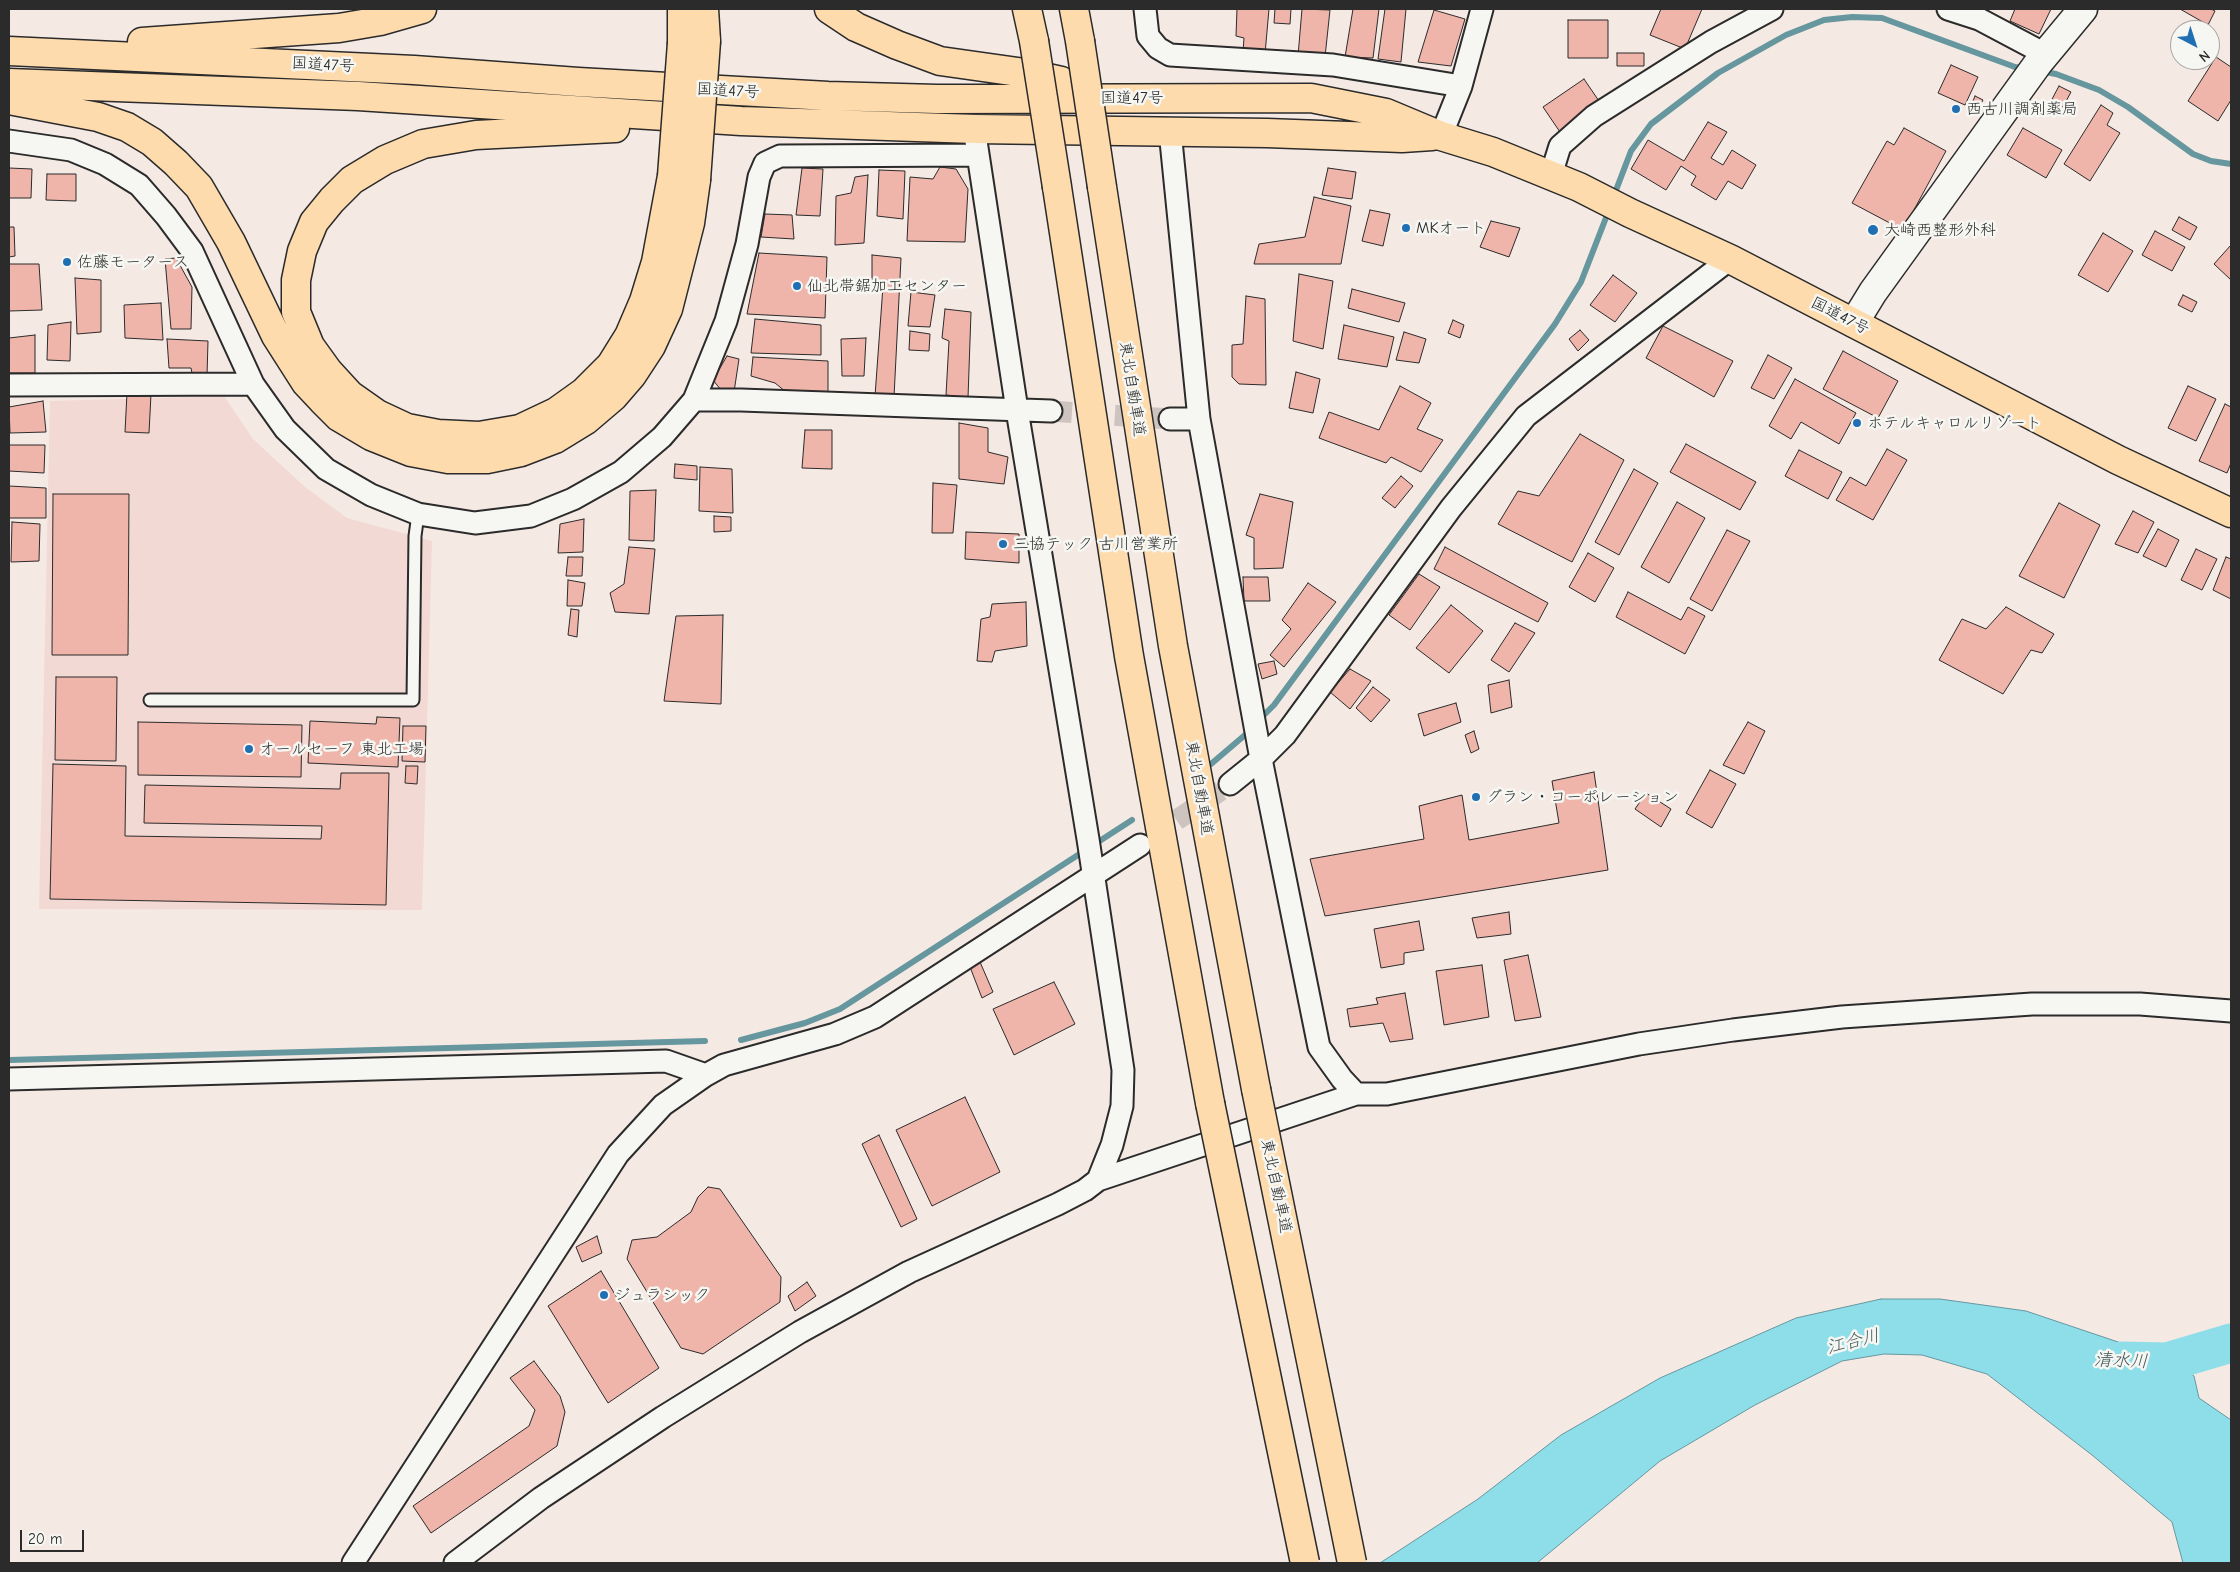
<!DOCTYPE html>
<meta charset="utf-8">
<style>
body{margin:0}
#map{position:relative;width:2240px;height:1572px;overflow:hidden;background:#f5e9e4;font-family:"Comic Neue",sans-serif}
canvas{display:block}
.frame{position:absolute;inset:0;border:10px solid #2b2b2b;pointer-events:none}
.north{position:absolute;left:2170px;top:20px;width:50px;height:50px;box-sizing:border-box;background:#f6f6f2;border:1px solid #a5a5a2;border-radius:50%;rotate:140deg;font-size:14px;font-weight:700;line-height:20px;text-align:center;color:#2b2b2b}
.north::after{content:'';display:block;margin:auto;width:18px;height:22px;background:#1f6fb2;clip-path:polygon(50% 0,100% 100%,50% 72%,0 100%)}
.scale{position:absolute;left:20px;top:1530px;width:64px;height:22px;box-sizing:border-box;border:2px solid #2b2b2b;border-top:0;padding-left:6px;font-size:15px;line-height:18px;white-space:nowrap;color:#2b2b2b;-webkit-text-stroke:4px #f6f6f2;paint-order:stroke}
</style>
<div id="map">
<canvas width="2240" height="1572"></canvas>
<div class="frame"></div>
<div class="north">N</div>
<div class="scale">20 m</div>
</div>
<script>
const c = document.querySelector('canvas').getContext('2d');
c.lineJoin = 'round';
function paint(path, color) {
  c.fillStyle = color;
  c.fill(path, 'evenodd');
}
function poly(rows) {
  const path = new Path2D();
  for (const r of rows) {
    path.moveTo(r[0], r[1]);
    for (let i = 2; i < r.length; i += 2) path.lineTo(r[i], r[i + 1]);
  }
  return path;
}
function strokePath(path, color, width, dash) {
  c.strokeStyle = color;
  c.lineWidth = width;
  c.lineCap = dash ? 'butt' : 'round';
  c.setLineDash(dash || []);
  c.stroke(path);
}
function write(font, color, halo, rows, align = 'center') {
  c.font = font + ' "Comic Neue","Klee One",sans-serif';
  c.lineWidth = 5;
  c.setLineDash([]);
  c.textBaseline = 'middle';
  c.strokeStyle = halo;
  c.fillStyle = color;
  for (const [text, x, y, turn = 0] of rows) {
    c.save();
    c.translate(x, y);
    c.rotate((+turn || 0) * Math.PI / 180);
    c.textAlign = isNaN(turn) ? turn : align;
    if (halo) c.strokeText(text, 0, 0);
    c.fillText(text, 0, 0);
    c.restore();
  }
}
const built = poly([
 [224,396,253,439,305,487,347,518,432,541,422,910,39,909,50,401]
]);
const water = poly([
 [1881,1299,1940,1299,2026,1311,2127,1345,2165,1352,2194,1376,2199,1398,2231,1420,2231,1563,2183,1563,2172,1522,2092,1455,1987,1374,1922,1355,1884,1354,1842,1361,1755,1405,1660,1461,1537,1563,1380,1563,1478,1499,1561,1435,1660,1378,1796,1318,1881,1299]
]);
const stream = poly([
 [2040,71,2056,74,2099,90,2128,107,2193,154,2211,161,2231,164],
 [1613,198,1631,151,1651,124,1718,73,1786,35,1824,20,1852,17,1882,18,2015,67,2025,69],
 [1258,721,1274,705,1555,324,1581,282,1609,210],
 [1211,764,1252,729],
 [741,1040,805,1023,840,1009,1132,820],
 [9,1060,705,1041]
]);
const river = poly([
 [2122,1361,2167,1362,2231,1343]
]);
const building = poly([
 [1237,9,1269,9,1265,54,1243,52,1244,38,1236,36,1237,9],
 [1275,9,1291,9,1290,24,1274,23,1275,9],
 [1302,9,1330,10,1325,57,1298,56,1302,9],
 [1353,9,1379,9,1373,58,1345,57,1353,9],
 [1385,9,1406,9,1401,62,1378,59,1385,9],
 [1661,9,1702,9,1685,49,1650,35,1661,9],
 [2015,9,2051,9,2039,34,2010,21,2015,9],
 [2180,9,2211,9,2215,11,2208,25,2180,9],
 [1434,10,1465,19,1451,66,1418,62,1434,10],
 [1568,20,1608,20,1608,58,1568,58,1568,20],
 [1617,53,1644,53,1644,66,1617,66,1617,53],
 [2216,57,2231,67,2231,100,2218,121,2188,101,2216,57],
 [1951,65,1978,77,1965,105,1938,93,1951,65],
 [1584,79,1601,104,1560,132,1543,107,1584,79],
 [2059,86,2071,92,2063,107,2051,101,2059,86],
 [1975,96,1983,100,1978,109,1971,106,1975,96],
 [2101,105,2113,113,2107,125,2120,133,2090,181,2064,164,2101,105],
 [1708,122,1727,132,1711,158,1723,165,1732,150,1756,165,1742,189,1728,181,1716,200,1691,185,1696,176,1681,166,1666,190,1631,169,1648,140,1684,161,1708,122],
 [1904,128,1946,151,1903,230,1852,203,1887,141,1894,145,1904,128],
 [2023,128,2062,150,2046,178,2007,155,2023,128],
 [940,167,956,169,968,189,965,242,907,241,910,177,933,179,940,167],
 [9,168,32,169,31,198,9,198,9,168],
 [802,168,823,169,820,216,796,215,802,168],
 [1328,168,1356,172,1352,199,1322,195,1328,168],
 [879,170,905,171,903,219,877,216,879,170],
 [47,174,76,174,76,201,46,200,47,174],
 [868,175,864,243,835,245,836,196,851,193,855,177,868,175],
 [1314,197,1351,206,1341,264,1254,264,1259,244,1305,237,1314,197],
 [1370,210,1390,214,1383,246,1362,241,1370,210],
 [765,214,792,215,794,239,761,237,765,214],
 [2179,217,2197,227,2190,240,2172,230,2179,217],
 [1491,221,1520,228,1509,257,1480,247,1491,221],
 [9,227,14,227,15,256,9,257,9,227],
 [2155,231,2185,247,2172,271,2142,255,2155,231],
 [2103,233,2133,251,2108,292,2078,275,2103,233],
 [2231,245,2231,280,2214,264,2231,245],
 [759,253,827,257,825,318,747,314,759,253],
 [872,255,901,258,894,397,875,396,883,286,872,284,872,255],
 [176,258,192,287,191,329,171,329,165,259,176,258],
 [9,264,39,264,42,310,9,311,9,264],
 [1299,274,1333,281,1323,349,1293,341,1299,274],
 [1613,275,1637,293,1615,322,1590,305,1613,275],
 [75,278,101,280,101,332,77,334,75,278],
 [1352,289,1405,303,1399,322,1348,308,1352,289],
 [911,292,935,295,930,327,908,326,911,292],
 [2183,295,2197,302,2192,312,2178,305,2183,295],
 [1246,296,1265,299,1266,385,1239,384,1232,377,1232,345,1243,344,1246,296],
 [161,303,163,340,125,338,124,305,161,303],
 [945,309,971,312,968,398,946,395,949,341,942,338,945,309],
 [755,319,821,325,821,355,751,353,755,319],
 [1453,320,1464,325,1460,338,1448,333,1453,320],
 [71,322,70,361,47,360,48,325,71,322],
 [1344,325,1394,337,1387,367,1338,359,1344,325],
 [1663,326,1733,361,1714,397,1646,358,1663,326],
 [1580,330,1589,340,1578,351,1569,339,1580,330],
 [910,331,930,334,929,351,909,350,910,331],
 [1404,332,1426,339,1419,363,1396,360,1404,332],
 [35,335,35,373,9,373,9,338,35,335],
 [866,338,864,376,842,376,841,339,866,338],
 [167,339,208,341,207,376,193,378,191,368,169,368,167,339],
 [1843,351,1898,381,1878,418,1823,389,1843,351],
 [1768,355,1792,368,1774,399,1751,388,1768,355],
 [727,356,739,359,734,392,721,390,713,380,727,356],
 [753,357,828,361,828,395,791,396,775,383,751,376,753,357],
 [1296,372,1320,379,1313,413,1289,408,1296,372],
 [1795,379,1856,413,1839,444,1801,422,1791,439,1769,426,1795,379],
 [1400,386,1431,403,1417,429,1443,440,1421,472,1391,457,1386,463,1319,438,1329,412,1379,430,1400,386],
 [2188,386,2216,399,2196,441,2168,428,2188,386],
 [127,393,151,394,149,433,125,432,127,393],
 [43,401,46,432,10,433,9,407,43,401],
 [2225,404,2231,407,2231,463,2227,473,2199,461,2225,404],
 [959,423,988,428,988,452,1008,457,1004,484,959,479,959,423],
 [805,430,832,430,832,469,802,468,805,430],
 [1580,434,1624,460,1572,562,1498,524,1518,491,1539,496,1580,434],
 [1686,444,1756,482,1740,510,1670,472,1686,444],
 [9,445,45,445,44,473,9,471,9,445],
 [1887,449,1907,460,1873,520,1836,500,1850,477,1866,486,1887,449],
 [1799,450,1842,472,1828,499,1785,476,1799,450],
 [675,464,697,466,697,480,674,478,675,464],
 [700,467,732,469,733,513,699,511,700,467],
 [1634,469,1658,483,1619,555,1595,542,1634,469],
 [1401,476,1413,486,1395,508,1382,498,1401,476],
 [933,483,957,485,953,533,932,533,933,483],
 [9,486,46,488,46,518,9,518,9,486],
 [656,490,654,541,629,540,630,491,656,490],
 [53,494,129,494,128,655,52,655,53,494],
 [1260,494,1293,502,1283,568,1254,569,1254,538,1246,535,1260,494],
 [1677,502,1705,518,1669,583,1641,567,1677,502],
 [2059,503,2100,525,2064,598,2019,576,2059,503],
 [2133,511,2154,522,2138,553,2115,544,2133,511],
 [714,516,731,517,731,531,714,532,714,516],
 [584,519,583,552,558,553,560,524,584,519],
 [12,522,40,524,39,561,11,562,12,522],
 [2158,529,2179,540,2166,567,2143,556,2158,529],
 [1727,530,1750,541,1712,611,1690,599,1727,530],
 [966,532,1019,534,1019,563,965,559,966,532],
 [629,547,655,549,649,614,615,612,610,593,624,584,629,547],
 [1445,547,1548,603,1538,622,1434,569,1445,547],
 [2196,549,2217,559,2202,590,2181,580,2196,549],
 [1588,553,1614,568,1595,602,1569,587,1588,553],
 [568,557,583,557,582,576,566,576,568,557],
 [2226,557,2231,559,2231,599,2213,590,2226,557],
 [1419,574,1440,587,1410,630,1389,615,1419,574],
 [1243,577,1268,577,1270,601,1244,601,1243,577],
 [568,580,585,583,582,606,567,606,568,580],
 [1308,583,1336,602,1284,667,1270,655,1291,629,1282,620,1308,583],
 [1628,592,1681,620,1688,607,1705,616,1685,654,1616,617,1628,592],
 [1026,602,1027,646,995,651,992,662,977,661,981,619,990,617,992,604,1026,602],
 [1451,605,1483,631,1449,673,1416,648,1451,605],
 [2006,607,2054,634,2042,653,2031,650,2003,694,1939,660,1962,619,1986,629,2006,607],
 [571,609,579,610,577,637,568,635,571,609],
 [723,615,721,704,664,701,676,616,723,615],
 [1515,623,1535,633,1509,672,1491,660,1515,623],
 [1274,661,1277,674,1262,679,1258,664,1274,661],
 [1350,669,1371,681,1350,709,1330,692,1350,669],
 [56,677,117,677,116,761,55,760,56,677],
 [1509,680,1512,707,1491,713,1488,685,1509,680],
 [1373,687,1390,700,1371,722,1356,708,1373,687],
 [1456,703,1461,722,1424,736,1418,714,1456,703],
 [377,717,400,718,398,767,308,763,310,721,376,724,377,717],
 [138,722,302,725,301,777,138,775,138,722],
 [1748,722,1765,731,1744,774,1723,765,1748,722],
 [403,726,426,726,425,762,402,761,403,726],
 [1474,731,1479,749,1471,753,1465,735,1474,731],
 [53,764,126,766,125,836,321,839,322,826,144,823,145,785,340,789,341,773,389,773,386,905,50,899,53,764],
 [406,766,418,766,417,784,405,783,406,766],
 [1710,770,1736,784,1712,828,1686,813,1710,770],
 [1594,772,1608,870,1325,916,1310,859,1424,839,1419,806,1462,795,1469,840,1559,823,1552,781,1594,772],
 [1646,793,1671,809,1661,827,1635,809,1646,793],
 [1509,912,1511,934,1477,938,1472,918,1509,912],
 [1419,921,1424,950,1404,953,1404,964,1381,968,1374,929,1419,921],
 [1528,955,1541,1017,1515,1021,1504,960,1528,955],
 [980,962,993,992,982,998,970,967,980,962],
 [1482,965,1489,1017,1444,1025,1436,971,1482,965],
 [1054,982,1075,1024,1014,1055,993,1009,1054,982],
 [1405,993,1413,1039,1390,1042,1383,1023,1350,1027,1347,1009,1378,1004,1376,998,1405,993],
 [965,1097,1000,1172,932,1206,896,1130,965,1097],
 [879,1135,917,1219,901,1227,862,1144,879,1135],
 [708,1187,720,1189,781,1277,780,1302,703,1354,681,1348,627,1259,632,1240,657,1237,691,1212,698,1197,708,1187],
 [597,1236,602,1253,582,1262,576,1247,597,1236],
 [601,1271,659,1368,608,1403,548,1306,601,1271],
 [807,1282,816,1296,795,1311,788,1296,807,1282],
 [534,1361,560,1396,565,1412,557,1446,431,1533,413,1506,529,1426,535,1410,510,1378,534,1361]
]);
const streetTunnel = poly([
 [1051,411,1170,419],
 [1150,838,1230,784]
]);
const lane = poly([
 [150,700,413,700,415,536,418,514]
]);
const street = poly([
 [1145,9,1148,36,1158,48,1170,55,1333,65,1461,86],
 [1948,9,1979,19,2045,54],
 [1170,131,1199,419,1261,759,1319,1047,1342,1079,1356,1094],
 [1441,136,1461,86,1482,9],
 [9,141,71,150,105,164,139,185,166,216,192,251,253,384,285,429,326,469,371,495,418,514,475,523,531,516,573,499,621,472,662,437,694,400,726,321,747,244,759,177,765,163,780,156,978,155],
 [976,141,1017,410,1088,839,1123,1070,1122,1106,1112,1145,1098,1180],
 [1551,175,1560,146,1594,116,1711,42,1772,9],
 [9,385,253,384],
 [694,400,741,400,1051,411],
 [1170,419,1199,419],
 [1230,784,1261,759,1285,735,1451,508,1526,416,1730,259],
 [9,1079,666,1061,706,1075],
 [353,1563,618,1154,663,1105,706,1075,724,1065,835,1034,875,1017,1140,845],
 [455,1563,541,1498,663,1417,800,1332,909,1272,1058,1204,1085,1190,1098,1180,1356,1094,1387,1094,1639,1044,1733,1030,1842,1017,2032,1004,2140,1004,2231,1011]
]);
const secondary = poly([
 [1854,323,1873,292,2039,62,2083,9]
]);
const highway = poly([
 [682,9,682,43],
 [704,9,706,41],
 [829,9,856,27,897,45,940,61,1025,73,1061,81],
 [1027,9,1034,41],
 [1074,9,1080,41],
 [142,42,339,28,380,21,422,9],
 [9,51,414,70,578,82,828,96,937,99,1311,98,1386,113,1441,136,1493,152,1579,187,1630,213,1730,259,2118,460,2231,513],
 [9,83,358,96,741,121,975,129,1267,133,1402,138,1432,136],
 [9,100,98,117,127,127,152,142,176,163,199,187,231,242,276,336,306,383,322,400,339,417,371,436,411,452,448,459,487,459,521,452,555,439,586,420,613,397,632,375,651,346,668,309,690,223,696,180],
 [615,128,476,135,423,144,385,160,352,180,332,200,314,222,302,251,296,280,296,312,310,346,328,371,350,395,377,414,407,428,438,434,479,436,520,429,556,412,584,392,611,365,629,336,644,301,656,262,672,176],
 [1057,187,1129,656,1210,1103],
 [1102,187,1173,646,1256,1089]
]);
const highwayBridge = poly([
 [1034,41,1057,187],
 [1080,41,1102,187],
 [672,176,682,43],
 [696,180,706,41],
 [1256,1089,1352,1563],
 [1210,1103,1305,1563]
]);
const markers = [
 [1956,109,5,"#1f6fb2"],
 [1406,228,5,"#1f6fb2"],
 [1873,230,6,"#1f6fb2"],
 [67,262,5,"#1f6fb2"],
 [797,286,5,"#1f6fb2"],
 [1857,423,5,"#1f6fb2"],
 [1003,544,5,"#1f6fb2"],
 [249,749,5,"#1f6fb2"],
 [1476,797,5,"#1f6fb2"],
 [604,1295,5,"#1f6fb2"]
];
const streetNames = [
 ["国道47号",323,65,3],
 ["国道47号",728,91,3],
 ["国道47号",1132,98],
 ["国道47号",1840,316,27],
 ["東北自動車道",1132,389,81],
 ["東北自動車道",1199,788,80],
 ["東北自動車道",1276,1186,78]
];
const poiNames = [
 ["西古川調剤薬局",1966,109],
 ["MKオート",1416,228],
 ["大崎西整形外科",1884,230],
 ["佐藤モータース",77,262],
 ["仙北帯鋸加工センター",807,286],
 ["ホテルキャロルリゾート",1867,423],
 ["三協テック 古川営業所",1013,544],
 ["オールセーフ 東北工場",259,749],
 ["グラン・コーポレーション",1486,797],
 ["ジュラシック",614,1295]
];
const waterNames = [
 ["江合川",1853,1342,-14],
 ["清水川",2121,1361,2]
];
paint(built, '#f3d9d3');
paint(water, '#8edeea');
strokePath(water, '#66969e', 1);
strokePath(stream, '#66969e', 6);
strokePath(river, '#8edeea', 39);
paint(building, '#efb4aa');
strokePath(building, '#2b2b2b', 1);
strokePath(streetTunnel, '#cdc3bf', 21, [21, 11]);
strokePath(lane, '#2b2b2b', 15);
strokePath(street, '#2b2b2b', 25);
strokePath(secondary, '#2b2b2b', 31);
strokePath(highway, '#2b2b2b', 31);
strokePath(lane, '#f6f6f2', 11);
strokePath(street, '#f6f6f2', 21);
strokePath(secondary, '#f6f6f2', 28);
strokePath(highway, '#fedbac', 28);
strokePath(highwayBridge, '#2b2b2b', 31, []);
strokePath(highwayBridge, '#fedbac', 28);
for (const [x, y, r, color] of markers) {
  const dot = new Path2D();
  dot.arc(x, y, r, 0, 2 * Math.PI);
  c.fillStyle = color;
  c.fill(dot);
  strokePath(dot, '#f6f6f2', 2);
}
write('16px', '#2b2b2b', '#f6f6f2', streetNames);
write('16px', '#2b2b2b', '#f6f6f2', poiNames, 'left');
write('italic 18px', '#44585b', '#f6f6f2', waterNames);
</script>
